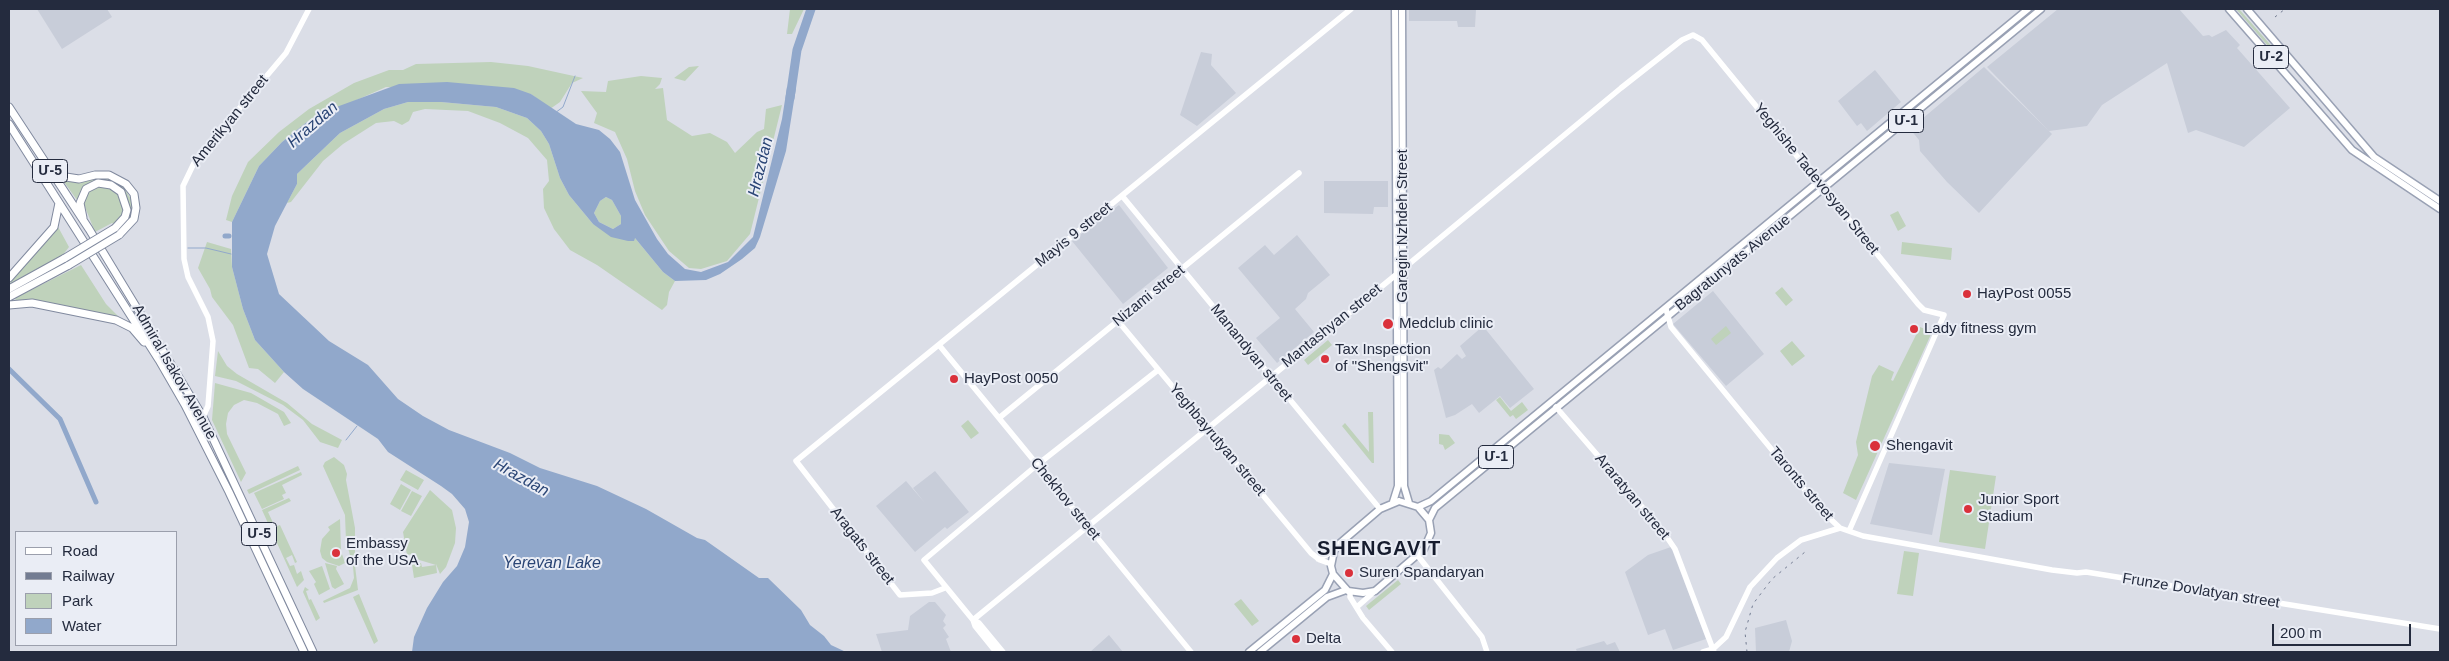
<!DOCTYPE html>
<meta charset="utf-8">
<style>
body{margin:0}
#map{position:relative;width:2449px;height:661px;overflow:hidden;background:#dbdee7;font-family:Helvetica,sans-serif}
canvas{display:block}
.frame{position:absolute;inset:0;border:10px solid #242b3e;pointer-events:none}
.legend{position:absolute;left:15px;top:531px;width:162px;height:115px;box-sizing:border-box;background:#eaedf5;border:1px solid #9b9fac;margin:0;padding:6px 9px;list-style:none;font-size:15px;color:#242b3e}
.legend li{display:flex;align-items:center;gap:10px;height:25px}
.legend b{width:25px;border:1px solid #9b9fac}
.scale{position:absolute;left:2272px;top:624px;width:139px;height:22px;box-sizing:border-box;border:2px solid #242b3e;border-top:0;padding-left:6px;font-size:15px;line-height:18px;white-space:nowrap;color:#242b3e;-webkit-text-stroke:4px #eaedf5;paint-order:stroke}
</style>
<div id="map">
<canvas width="2449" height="661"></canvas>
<div class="frame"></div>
<ul class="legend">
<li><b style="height:6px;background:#fff"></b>Road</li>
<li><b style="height:6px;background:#737c92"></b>Railway</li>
<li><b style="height:14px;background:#bfd2bb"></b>Park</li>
<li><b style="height:14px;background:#91a8cb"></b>Water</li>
</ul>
<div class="scale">200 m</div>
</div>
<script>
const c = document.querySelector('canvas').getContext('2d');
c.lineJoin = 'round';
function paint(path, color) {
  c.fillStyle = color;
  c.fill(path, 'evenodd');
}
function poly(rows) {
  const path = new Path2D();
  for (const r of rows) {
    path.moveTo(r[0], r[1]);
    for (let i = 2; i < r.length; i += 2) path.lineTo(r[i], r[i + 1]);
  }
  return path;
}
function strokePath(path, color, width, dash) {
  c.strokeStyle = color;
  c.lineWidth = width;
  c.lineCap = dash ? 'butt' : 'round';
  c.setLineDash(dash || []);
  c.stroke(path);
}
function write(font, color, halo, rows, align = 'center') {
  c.font = font + ' Helvetica,"Noto Sans Armenian",sans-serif';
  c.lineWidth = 4;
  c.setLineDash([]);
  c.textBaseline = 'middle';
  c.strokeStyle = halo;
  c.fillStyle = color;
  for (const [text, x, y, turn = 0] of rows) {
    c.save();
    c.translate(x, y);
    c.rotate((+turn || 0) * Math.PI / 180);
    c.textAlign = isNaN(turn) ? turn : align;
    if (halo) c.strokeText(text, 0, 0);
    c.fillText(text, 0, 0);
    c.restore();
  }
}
const built = poly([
 [37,9,107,9,112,17,62,49],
 [1409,9,1476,9,1475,27,1458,27,1457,21,1409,21],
 [2058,9,2179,9,2203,36,2209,35,2212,37,2226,30,2240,45,2237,48,2290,108,2244,147,2196,130,2188,133,2167,63,2102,105,2087,126,2049,131,1987,67],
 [1201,52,1212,54,1211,65,1236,93,1197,126,1180,115],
 [1984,67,2052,134,1979,213,1947,182,1920,151,1919,140,1910,129],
 [1875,70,1901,102,1867,131,1861,123,1857,126,1838,101],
 [1324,181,1388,181,1388,207,1374,207,1373,214,1324,213],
 [1119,205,1168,268,1123,304,1072,241],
 [1297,235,1330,275,1308,293,1306,299,1295,309,1314,332,1277,363,1256,338,1280,318,1238,268,1265,245,1274,255],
 [1713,291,1764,354,1726,386,1673,324],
 [1483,326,1534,389,1510,408,1500,396,1479,413,1472,404,1455,415,1446,418,1434,370,1438,367,1441,369,1457,354,1462,359,1466,356,1460,346],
 [1889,463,1945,469,1932,535,1870,524],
 [935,471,969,512,947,529,945,527,915,552,876,506,906,481,925,503,913,488],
 [1671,547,1706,639,1673,650,1665,629,1648,635,1625,572,1648,555],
 [929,602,935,602,946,615,943,621,946,625,943,628,949,637,946,639,951,652,882,652,876,634,908,630,910,616],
 [1786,620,1792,641,1789,652,1756,652,1755,628],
 [1109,635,1123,652,1090,652],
 [1604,641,1607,645,1615,642,1620,652,1577,652,1576,649]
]);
const green = poly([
 [790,9,804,9,792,34,787,34],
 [2236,9,2239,9,2283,59,2281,61],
 [491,62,528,66,583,78,572,83,560,102,550,109,531,94,386,87,307,122,282,142,259,166,232,222,226,220,232,196,248,162,279,132,309,109,354,83,389,70,403,70,416,64],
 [699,66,685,81,674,78,689,67],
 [641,76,662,78,660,84,655,89,663,88,667,120,692,136,710,133,727,142,735,153,757,132,764,129,766,109,782,105,750,234,727,261,701,269,689,268,669,251,645,215,635,191,627,159,615,132,594,123,597,113,581,91,606,92,608,81],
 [408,102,441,102,496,107,527,118,541,131,549,144,560,178,569,195,593,224,635,238,663,272,675,281,669,292,667,305,662,310,597,265,570,250,554,229,544,208,543,189,549,181,547,160,528,138,500,123,468,111,425,109,413,112,409,121,402,125,394,121,376,123,343,144,323,161,291,202,287,203,297,184,297,174,340,133,384,109],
 [102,177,112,179,123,186,132,201,132,216,118,233,116,230,127,219,130,209,123,190,108,181,98,181,83,187,77,200,64,182],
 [96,186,110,187,118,193,124,206,123,216,115,225,112,223,95,232,83,202,85,193],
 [606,197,612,200,621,216,621,224,613,229,599,222,594,213,600,201],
 [1898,211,1906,226,1898,231,1890,215],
 [57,225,69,247,62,256,11,285,9,284],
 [207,242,231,249,232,267,243,309,255,340,284,372,275,383,258,369,249,368,233,325,212,297,210,289,198,268],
 [1902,242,1952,248,1951,260,1901,254],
 [81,265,106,304,118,316,118,318,16,301,15,298],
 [1782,287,1793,300,1786,306,1775,293],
 [1726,326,1731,333,1716,345,1711,339],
 [1920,327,1932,332,1856,500,1843,493,1858,455,1856,442,1872,376,1879,365,1894,372,1891,380,1893,381],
 [1328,340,1332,345,1308,365,1304,360],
 [1792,341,1805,356,1792,366,1780,351],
 [218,351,227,366,237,374,287,403,312,424,342,440,338,448,320,442,303,420,283,405,236,381,215,376],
 [215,383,251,393,284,412,291,423,284,426,278,414,257,403,244,400,234,405,228,413,226,424,227,434,246,473,241,482,212,420],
 [1500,397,1511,411,1522,402,1528,410,1516,419,1513,415,1510,417,1496,400],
 [1368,412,1373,412,1374,463,1372,463,1342,426,1345,423,1369,452],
 [968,420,979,433,971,439,961,426],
 [1439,434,1449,435,1455,443,1445,450,1443,445,1439,444],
 [334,457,344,465,347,474,346,480,355,528,355,566,358,590,324,603,323,601,350,588,354,578,353,566,346,541,345,515,323,466,325,462],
 [298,466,300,470,249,494,247,490],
 [406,470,424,480,418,490,400,480],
 [1950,470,1996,476,1985,549,1939,542],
 [301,472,302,475,282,485,286,493,282,495,284,499,262,509,254,493],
 [401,484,411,490,400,510,390,504],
 [430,490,452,510,456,528,455,543,446,567,440,574,436,564,437,573,414,578,412,565,421,563,422,567,436,565,416,559,414,554,407,555,403,532],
 [412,491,422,496,411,516,401,511],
 [289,498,291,501,268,512,275,527,280,525,297,562,295,563,292,555,286,558,290,566,294,565,297,574,301,571,304,580,297,587,262,510],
 [340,519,341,551,345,563,339,566,327,562,322,558,320,551,322,539,330,530,328,527],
 [1904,551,1919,553,1913,596,1897,594],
 [325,563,337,566,336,569,344,584,335,589,332,587],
 [322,566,330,589,319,595,314,584,316,582,309,571],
 [1398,580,1401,584,1369,610,1366,606],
 [305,587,309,590,306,591,309,600,311,599,320,618,316,621,303,592],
 [359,594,378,641,374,644,353,597],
 [1241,599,1259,621,1252,626,1234,604]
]);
const water = poly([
 [447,82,514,88,531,94,576,124,599,130,610,139,620,152,635,200,657,239,668,254,685,269,701,272,728,262,753,237,782,119,787,87,796,88,786,151,760,237,755,248,742,259,720,274,706,280,675,281,663,272,635,238,634,241,628,241,611,237,593,224,569,195,560,178,549,144,541,131,527,118,496,107,441,102,408,102,384,109,340,133,297,174,297,184,275,226,267,254,279,294,329,341,368,365,398,399,423,416,449,430,510,453,540,468,597,486,646,509,697,538,705,540,759,578,768,578,801,610,810,625,824,636,831,645,846,652,412,652,414,637,427,608,443,582,457,566,465,547,469,522,465,509,452,494,441,486,388,452,378,439,303,389,284,372,255,340,243,309,232,267,232,222,259,166,282,142,307,122,331,109,399,84],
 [606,197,612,200,621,216,621,224,613,229,599,222,594,213,600,201]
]);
const stream = poly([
 [555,113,563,107,575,76],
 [188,248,206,248,231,254],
 [346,440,357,426]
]);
const canal = poly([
 [225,236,229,236],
 [9,369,60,419,96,502]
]);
const river = poly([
 [790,98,797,50,811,9]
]);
const secondary = poly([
 [1123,197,1380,509],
 [1666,309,1671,327,1823,512,1840,528,1863,536,2052,570,2077,573,2086,572,2440,629],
 [1118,321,1311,553,1320,560,1331,564],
 [939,345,1191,652],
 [1556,407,1662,530,1675,549,1714,652],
 [999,418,1299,173],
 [194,422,203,417,208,406,213,341,208,317,188,277,184,259,183,186,195,161,286,53,309,9],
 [1418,556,1482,637,1487,652],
 [1318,559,1334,551],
 [945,588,932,593,900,595,796,461,1351,9],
 [1350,592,1350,597,1363,618,1392,652],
 [1358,606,1375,591],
 [973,620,1392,278,1621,88,1682,40,1693,35,1702,40,1918,304,1924,310,1944,315,1849,531],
 [973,620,975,626,996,652],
 [1003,652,979,623,973,620,924,560,1037,465,1158,370],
 [1703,652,1713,649,1726,637,1750,587,1777,558,1801,540,1840,528]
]);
const primary = poly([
 [1402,9,1404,486,1409,503],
 [2229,9,2352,150,2440,209],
 [2247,9,2374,157,2440,201],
 [1399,501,1418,507,1429,520,1431,533,1424,549,1375,591,1363,593,1348,591,1333,574,1331,566,1334,551,1339,544,1380,509,1399,501],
 [1393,502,1398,486,1395,9],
 [1418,507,1431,501,2028,9],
 [1429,520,1435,508,2041,9],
 [1249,652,1325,590,1333,574],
 [1260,652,1327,597,1346,590]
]);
const highway = poly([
 [9,107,89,229,203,417,313,652],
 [9,124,159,360,185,405,229,492,304,652],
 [50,166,66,177,79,179,95,175,109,175,126,184,134,194,136,208,134,219,119,235],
 [83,218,80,203,86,189,98,183,111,185,121,192,127,210,125,217,115,228],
 [9,278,54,227,59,203],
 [9,289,65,258],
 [9,297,69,265],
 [9,305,32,303,116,320,132,328,144,342]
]);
const rail = poly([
 [2275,17,2285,9],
 [1747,652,1745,632,1753,604,1772,579,1805,552]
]);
const highwayBridge = poly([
 [65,258,115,228],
 [69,265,119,235]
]);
const markers = [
 [1967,294,5,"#da313b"],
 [1388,324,6,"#da313b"],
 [1914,329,5,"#da313b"],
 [1325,359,5,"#da313b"],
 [954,379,5,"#da313b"],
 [1875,446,6,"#da313b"],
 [1968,509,5,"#da313b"],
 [336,553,5,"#da313b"],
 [1349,573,5,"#da313b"],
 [1296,639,5,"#da313b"]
];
const shields = [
 [2271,57,35],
 [1906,121,35],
 [50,171,35],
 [1496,457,35],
 [259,534,35]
];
const shieldNames = [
 ["Մ-2",2271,57],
 ["Մ-1",1906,121],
 ["Մ-5",50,171],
 ["Մ-1",1496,457],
 ["Մ-5",259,534]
];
const streetNames = [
 ["Amerikyan street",230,121,-51],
 ["Yeghishe Tadevosyan Street",1816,179,51],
 ["Garegin Nzhdeh Street",1403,226,-90],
 ["Mayis 9 street",1074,235,-39],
 ["Bagratunyats Avenue",1733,263,-39],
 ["Nizami street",1149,296,-39],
 ["Mantashyan street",1332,326,-39],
 ["Manandyan street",1251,353,51],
 ["Admiral Isakov Avenue",174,372,60],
 ["Yeghbayrutyan street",1217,440,50],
 ["Taronts street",1801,484,50],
 ["Araratyan street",1632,497,50],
 ["Chekhov street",1065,499,51],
 ["Aragats street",862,546,52],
 ["Frunze Dovlatyan street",2201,591,9]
];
const poiNames = [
 ["HayPost 0055",1977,294],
 ["Medclub clinic",1399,324],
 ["Lady fitness gym",1924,329],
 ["Tax Inspection",1335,350],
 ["of \"Shengsvit\"",1335,367],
 ["HayPost 0050",964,379],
 ["Shengavit",1886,446],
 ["Junior Sport",1978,500],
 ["Stadium",1978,517],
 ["Embassy",346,544],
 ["of the USA",346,561],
 ["Suren Spandaryan",1359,573],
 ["Delta",1306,639]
];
const waterNames = [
 ["Hrazdan",313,125,-41],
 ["Hrazdan",761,167,-76],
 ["Hrazdan",521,478,29],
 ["Yerevan Lake",552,564]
];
const districtNames = [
 ["SHENGAVIT",1379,549]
];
paint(built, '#c8cdd9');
paint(green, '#bfd2bb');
paint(water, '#91a8cb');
strokePath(stream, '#91a8cb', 1);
strokePath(canal, '#91a8cb', 5);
strokePath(river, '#91a8cb', 9);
strokePath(primary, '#99a1b4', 9);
strokePath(highway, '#818a9f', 9);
strokePath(secondary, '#fff', 5.5);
strokePath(primary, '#fff', 6);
strokePath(highway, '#fff', 7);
strokePath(rail, '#737c92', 1, [2.5, 5]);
strokePath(highwayBridge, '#818a9f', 9, []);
strokePath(highwayBridge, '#fff', 7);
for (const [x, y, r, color] of markers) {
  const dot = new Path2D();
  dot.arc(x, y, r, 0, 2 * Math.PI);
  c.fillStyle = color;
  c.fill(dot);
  strokePath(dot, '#eaedf5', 2);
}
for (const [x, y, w] of shields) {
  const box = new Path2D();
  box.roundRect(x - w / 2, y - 11.5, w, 23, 4);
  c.fillStyle = '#eaedf5';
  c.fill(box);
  strokePath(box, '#242b3e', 1);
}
write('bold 14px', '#242b3e', null, shieldNames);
write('15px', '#242b3e', '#eaedf5', streetNames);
write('15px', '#242b3e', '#eaedf5', poiNames, 'left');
write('italic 16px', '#2a4575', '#eaedf5', waterNames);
c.letterSpacing = '1px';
write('bold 20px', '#161c2e', '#eaedf5', districtNames);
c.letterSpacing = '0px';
</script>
